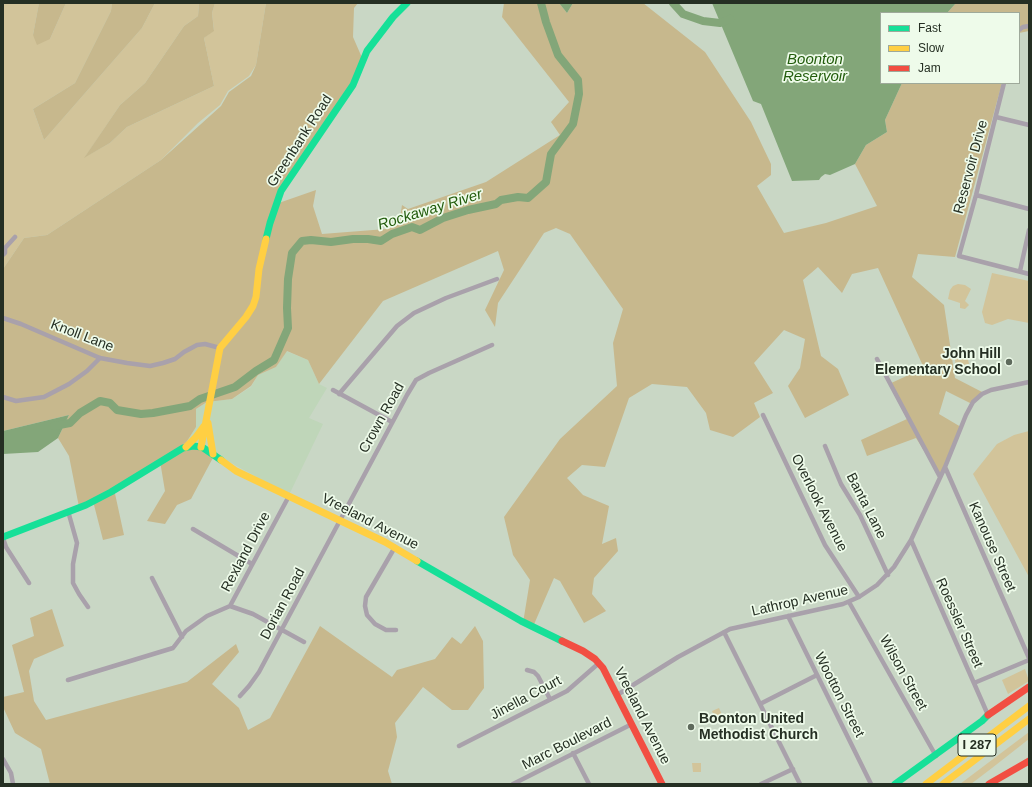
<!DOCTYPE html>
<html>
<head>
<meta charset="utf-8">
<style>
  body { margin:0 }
  #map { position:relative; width:1032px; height:787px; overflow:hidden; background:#c9d7c5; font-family:Arial,sans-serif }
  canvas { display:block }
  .frame { position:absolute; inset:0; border:4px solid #252f23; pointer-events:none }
  .legend { position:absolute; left:880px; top:12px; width:140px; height:72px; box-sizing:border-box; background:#eefbea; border:1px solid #9ea99a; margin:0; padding:5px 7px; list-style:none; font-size:12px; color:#252f23 }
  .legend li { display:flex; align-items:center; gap:8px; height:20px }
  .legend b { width:20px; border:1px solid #9ea99a }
</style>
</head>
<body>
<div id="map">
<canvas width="1032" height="787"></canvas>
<div class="frame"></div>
<ul class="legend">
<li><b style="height:5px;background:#16e098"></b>Fast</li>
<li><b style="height:5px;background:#ffcf43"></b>Slow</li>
<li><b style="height:5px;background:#f24e42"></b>Jam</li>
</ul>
</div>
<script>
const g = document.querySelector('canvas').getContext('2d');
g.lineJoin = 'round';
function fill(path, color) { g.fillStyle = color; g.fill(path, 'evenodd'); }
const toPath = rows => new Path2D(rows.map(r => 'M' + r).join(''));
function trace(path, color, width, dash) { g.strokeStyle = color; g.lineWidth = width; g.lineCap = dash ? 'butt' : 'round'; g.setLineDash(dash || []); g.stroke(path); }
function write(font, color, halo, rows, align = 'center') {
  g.font = font + ' Arial,sans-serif'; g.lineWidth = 3.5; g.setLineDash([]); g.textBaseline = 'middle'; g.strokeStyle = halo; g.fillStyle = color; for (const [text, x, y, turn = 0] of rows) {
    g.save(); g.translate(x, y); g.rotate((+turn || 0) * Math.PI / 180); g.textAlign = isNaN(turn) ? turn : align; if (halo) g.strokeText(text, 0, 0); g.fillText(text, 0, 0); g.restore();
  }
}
const built = toPath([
  [286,351,308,360,319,384,327,388,309,418,323,424,289,495,215,454,184,446,196,427,196,409,207,402,232,399,251,387,258,375,276,367]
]);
const green = toPath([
  [3,3,39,3,33,35,50,39,66,3,112,3,111,11,75,83,33,109,44,140,142,28,155,3,199,3,198,16,184,26,145,83,120,105,85,157,110,143,127,127,214,86,204,38,214,30,212,13,215,3,266,3,256,65,249,76,228,91,220,105,198,123,161,160,47,235,24,238,3,269],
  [992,273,1029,281,1029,323,1008,319,992,325,985,323,982,312],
  [958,284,965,285,971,289,965,301,969,305,965,309,960,308,960,303,948,299,950,290,953,286],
  [966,351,969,364,956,366,954,354],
  [1029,431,1029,577,973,474,997,444,1014,435],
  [1025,669,1029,681,1008,694,1002,680],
  [719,708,723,717,716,720,712,711],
  [1029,732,1029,739,992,768,971,784,960,784],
  [692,763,701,763,701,772,693,772]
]);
const forest = toPath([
  [39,3,66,3,50,39,37,45,33,35],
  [112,3,155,3,142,28,44,140,33,109,75,83,111,11],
  [199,3,215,3,212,13,214,31,204,38,214,86,127,127,110,143,84,158,120,105,145,83,184,26,198,16],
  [266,3,358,3,354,8,353,37,363,60,356,78,273,205,316,190,313,206,322,234,386,229,399,224,402,205,408,209,486,182,560,135,551,122,569,102,502,17,504,3,559,3,567,13,573,3,643,3,705,52,751,122,771,164,771,175,757,186,784,233,826,223,877,206,855,164,866,145,887,132,885,120,902,83,1002,83,955,257,918,254,912,277,944,305,955,378,984,393,972,404,946,391,939,414,961,427,940,476,916,438,867,456,861,440,907,419,889,384,924,368,878,268,852,274,842,293,818,267,803,280,821,356,838,369,849,395,805,418,788,386,800,368,805,339,784,330,754,363,773,393,754,403,760,417,733,437,710,430,706,413,687,387,652,384,629,398,605,467,582,465,567,478,583,495,609,506,602,544,616,538,618,551,594,578,592,594,606,611,584,623,560,581,554,578,532,629,523,623,530,580,513,555,504,517,560,439,617,386,613,343,623,309,570,234,556,228,544,233,498,303,495,327,485,310,504,270,498,251,383,301,319,384,308,360,287,351,276,367,258,375,251,386,232,399,207,402,196,409,196,427,184,446,215,454,191,499,177,505,165,524,147,521,165,491,160,461,114,489,124,535,103,540,93,501,79,507,69,456,58,438,69,415,3,431,3,269,24,238,47,235,161,160,221,106,229,92,251,76,256,65],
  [956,3,1029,3,1029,31,1019,33,1019,13,947,13],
  [52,609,64,646,34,659,29,671,34,701,46,720,187,682,236,644,239,652,212,684,239,708,248,730,270,718,320,626,392,677,397,670,435,659,452,637,461,644,475,626,483,641,484,688,468,710,452,710,423,687,395,723,397,737,388,771,392,784,50,784,41,749,15,733,3,707,3,697,24,692,12,645,34,636,30,618]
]);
const water = toPath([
  [559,3,573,3,567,13],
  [712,3,956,3,947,13,881,13,881,83,902,83,885,120,887,132,866,145,855,164,830,175,825,174,821,177,819,180,792,181,761,104,753,101],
  [69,415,58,438,38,452,3,454,3,431]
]);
const river = toPath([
  [673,3,683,14,703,21,720,23,730,19],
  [54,426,70,423,80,413,100,401,110,403,117,410,141,414,153,413,190,406,200,399,235,387,256,371,274,360,288,328,287,308,288,279,292,253,302,241,311,240,331,242,353,239,368,239,381,241,392,234,412,227,420,230,443,218,468,210,496,204,501,200,518,197,528,198,546,182,551,154,573,124,579,94,578,80,558,55,546,22,541,3]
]);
const street = toPath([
  [1019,30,1023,27,1029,26],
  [1004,83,976,195,959,256,1029,274],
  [996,117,1029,125],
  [976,195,1029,209],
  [3,255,5,253,5,248,15,237],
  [1020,271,1029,230],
  [3,318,21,324,100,358,127,363,150,366,163,363,175,359,184,352,197,345,205,344,220,348],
  [877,359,940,477],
  [333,390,392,422],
  [339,394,397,326,414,313,446,298,497,279],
  [3,397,16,401,44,397,69,384,87,371,100,358],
  [763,415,825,545,859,597],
  [825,446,841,484,860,515,888,575],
  [945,467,1029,658],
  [68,511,77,543,73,564,73,583,79,594,88,607],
  [193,529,252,564],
  [3,538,6,547,29,583],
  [911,540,988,715],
  [395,547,366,597,365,606,367,615,375,624,386,630,396,630],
  [152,578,182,637],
  [849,602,936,756],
  [230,606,253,614,304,642],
  [788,616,871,784],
  [724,632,800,784],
  [527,670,534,672,538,676,550,699],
  [68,680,173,648,186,631,207,616,230,606,289,496],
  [974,683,1029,660],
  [617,695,678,657,730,629,843,604,859,597,877,585,894,567,911,540,945,467,966,415,973,402,982,394,991,390,1029,382],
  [240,696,249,686,259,672,407,395,416,380,429,373,492,345],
  [760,704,817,675],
  [459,746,567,691,599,663],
  [573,753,589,784],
  [3,759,11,773,13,784],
  [513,784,632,724],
  [761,784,793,769]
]);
const fast = toPath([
  [266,239,270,223,281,191,353,85,367,51,393,17,407,3],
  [3,537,86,505,111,492,183,448,193,446,202,447,221,460],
  [417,561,521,621,562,641],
  [895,784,982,721,988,715]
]);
const slow = toPath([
  [208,423,213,454],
  [186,447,196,437,204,426],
  [201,447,220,348,246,317,253,306,256,297,259,269,266,239],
  [221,460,236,471,385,542,417,561],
  [926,784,1029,706],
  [943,784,1029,719]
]);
const jam = toPath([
  [562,641,583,651,595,659,603,668,662,784],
  [988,715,1029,687],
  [989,784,1029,761]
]);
const markers = [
  [1009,362,4,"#5e6a5c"],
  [691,727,4,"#5e6a5c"]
];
const shields = [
  [977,745,38]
];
const shieldNames = [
  ["I 287",977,745]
];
const streetNames = [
  ["Greenbank Road",300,141,-57],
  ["Reservoir Drive",971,167,-75],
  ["Knoll Lane",82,336,21],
  ["Crown Road",382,418,-61],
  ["Overlook Avenue",819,503,63],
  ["Banta Lane",866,506,63],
  ["Vreeland Avenue",370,522,27],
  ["Kanouse Street",992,547,66],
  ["Rexland Drive",246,552,-62],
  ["Lathrop Avenue",800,601,-13],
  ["Dorian Road",283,604,-62],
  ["Roessler Street",959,623,66],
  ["Wilson Street",903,673,61],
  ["Wootton Street",839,695,63],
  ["Jinella Court",526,698,-28],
  ["Vreeland Avenue",642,716,63],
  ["Marc Boulevard",567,744,-27]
];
const poiNames = [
  ["John Hill",1001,354],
  ["Elementary School",1001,370],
  ["Boonton United",699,719,"left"],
  ["Methodist Church",699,735,"left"]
];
const waterNames = [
  ["Boonton",815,60],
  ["Reservoir",815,77],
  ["Rockaway River",430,210,-17]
];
fill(built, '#bfd6b9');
fill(green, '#d2c49a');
fill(forest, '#c7b88d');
fill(water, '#83a679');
trace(river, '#83a679', 8);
trace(street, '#a9a1ab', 4.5);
trace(fast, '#16e098', 7);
trace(slow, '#ffcf43', 7);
trace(jam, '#f24e42', 7);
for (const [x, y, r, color] of markers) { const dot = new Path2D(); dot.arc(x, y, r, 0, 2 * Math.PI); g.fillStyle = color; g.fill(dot); trace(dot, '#eefbea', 1.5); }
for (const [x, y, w] of shields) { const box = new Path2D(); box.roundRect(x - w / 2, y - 11, w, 22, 3); g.fillStyle = '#eefbea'; g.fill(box); trace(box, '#252f23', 1); }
write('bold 13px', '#252f23', null, shieldNames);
write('14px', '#252f23', '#eefbea', streetNames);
write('bold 14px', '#252f23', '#eefbea', poiNames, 'right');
write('italic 15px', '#225c0c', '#eefbea', waterNames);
</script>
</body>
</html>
